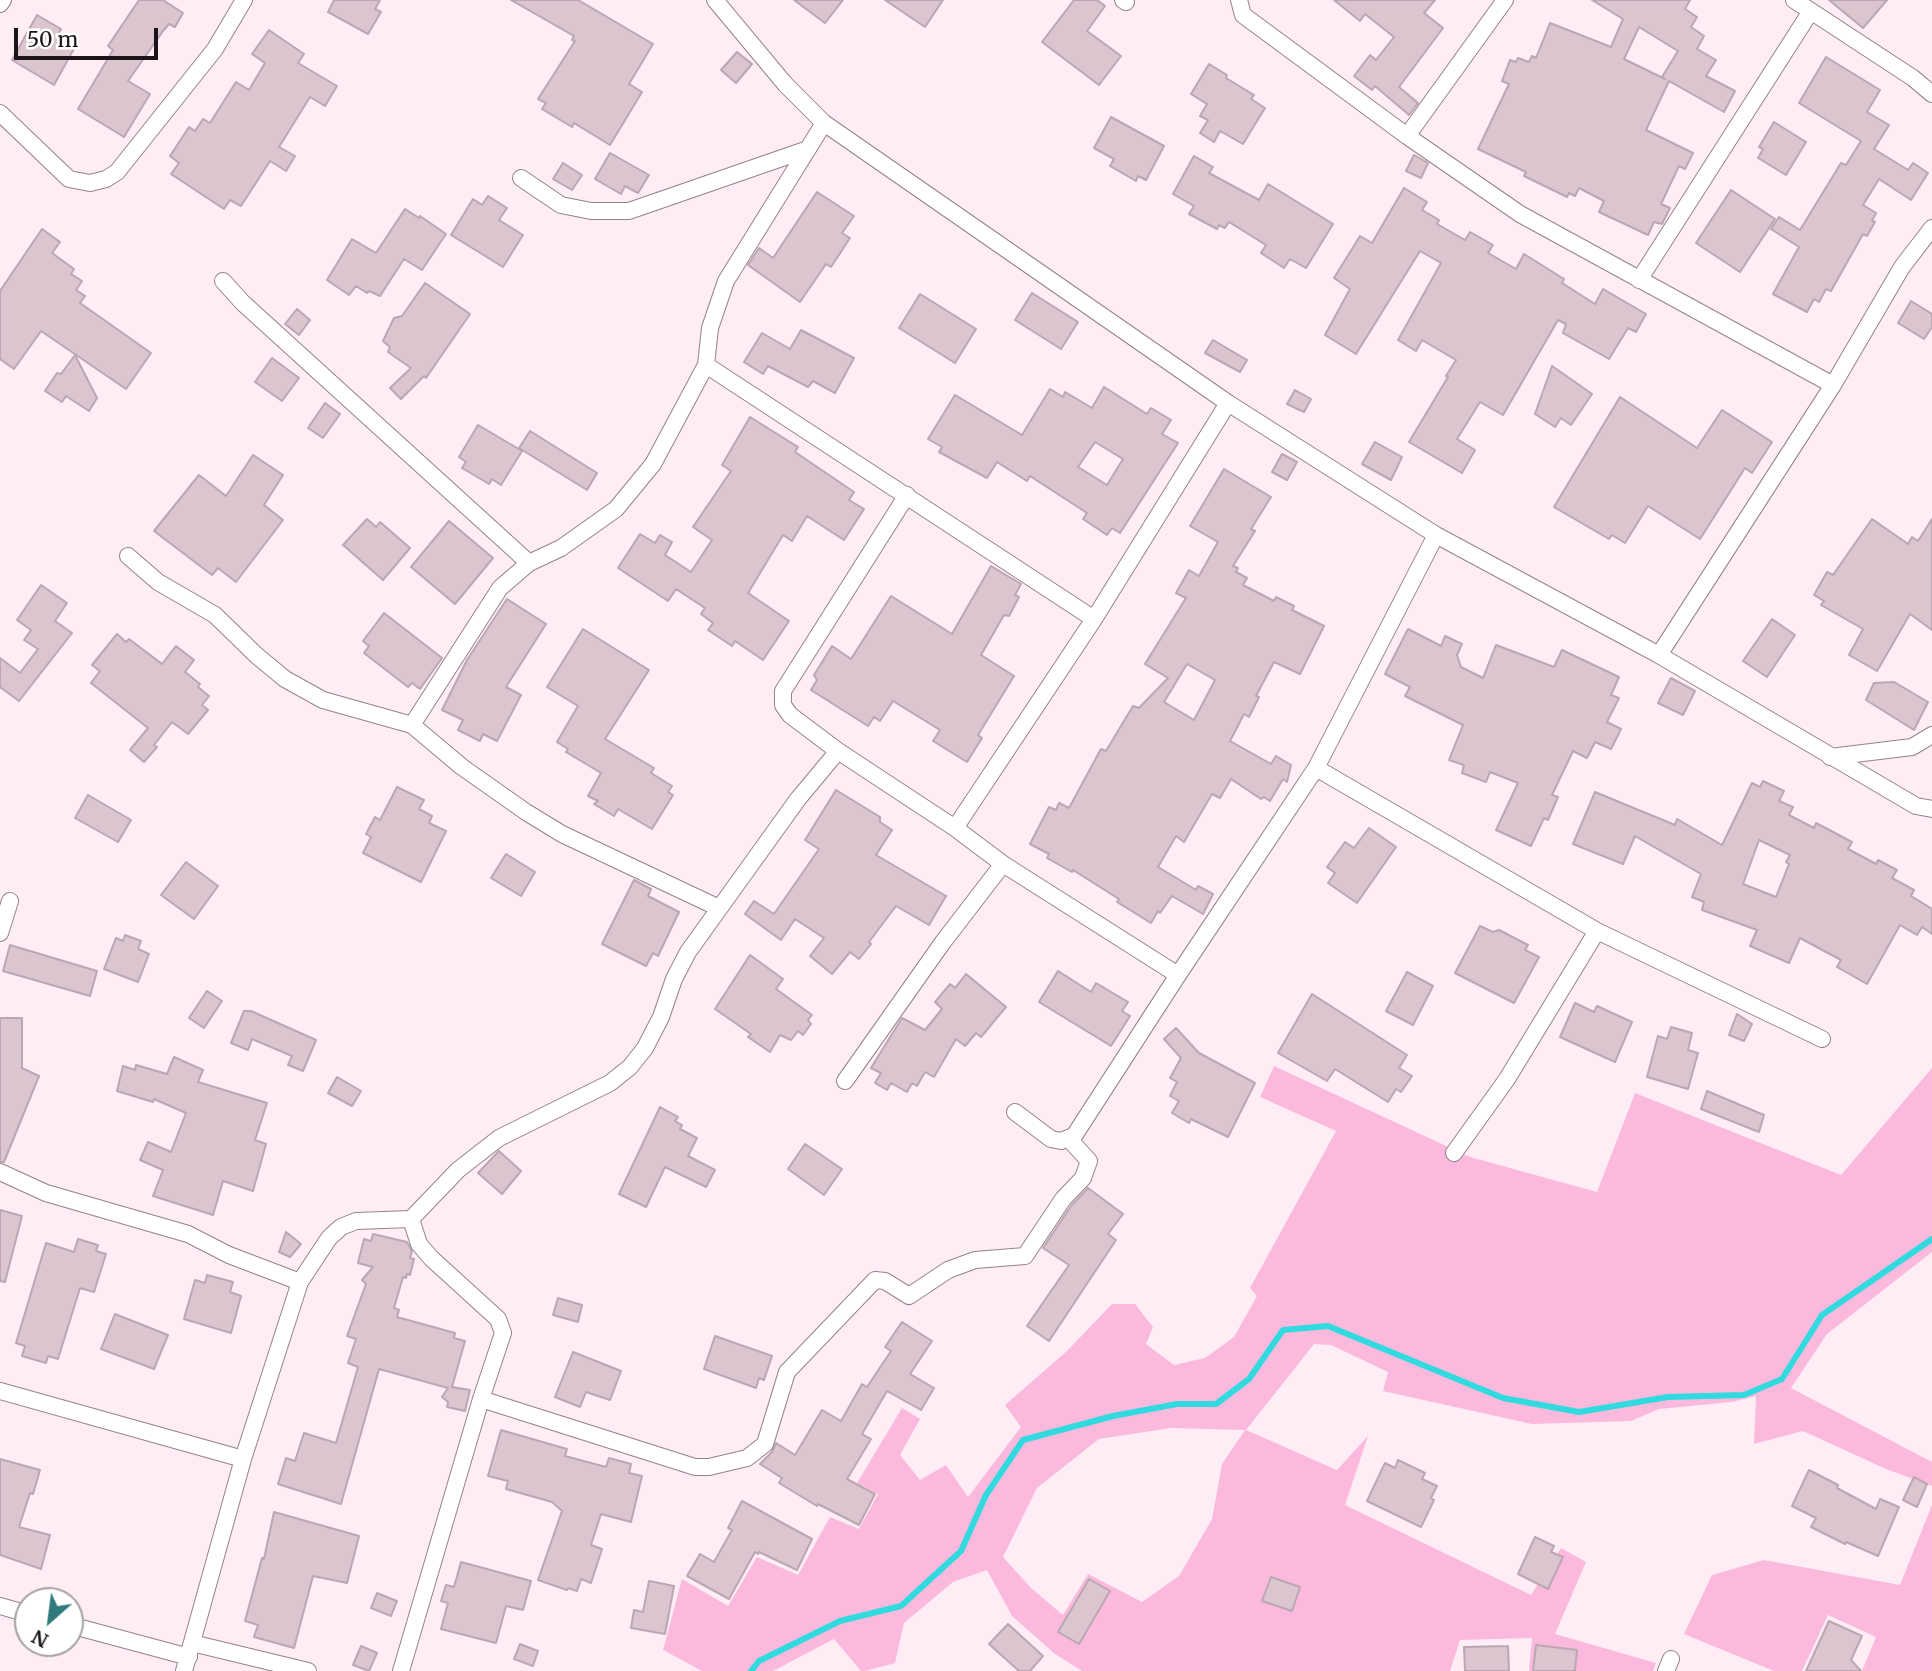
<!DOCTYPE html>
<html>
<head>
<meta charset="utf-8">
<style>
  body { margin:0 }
  #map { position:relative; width:1932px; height:1671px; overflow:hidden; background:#feedf5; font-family:Merriweather,serif }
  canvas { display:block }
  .north { position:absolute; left:14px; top:1587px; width:70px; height:70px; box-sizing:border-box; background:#fff; border:2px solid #a4a1a3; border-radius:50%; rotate:208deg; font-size:19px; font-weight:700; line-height:28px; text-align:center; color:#1b1418 }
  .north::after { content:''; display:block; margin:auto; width:24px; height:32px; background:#307a7c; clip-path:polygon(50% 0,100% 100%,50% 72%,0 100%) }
  .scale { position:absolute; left:14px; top:28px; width:144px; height:32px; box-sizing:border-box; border:4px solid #1b1418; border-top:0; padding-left:9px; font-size:21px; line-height:24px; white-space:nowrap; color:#1b1418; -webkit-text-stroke:5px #fff; paint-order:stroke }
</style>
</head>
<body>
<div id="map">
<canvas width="1932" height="1671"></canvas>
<div class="north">N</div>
<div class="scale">50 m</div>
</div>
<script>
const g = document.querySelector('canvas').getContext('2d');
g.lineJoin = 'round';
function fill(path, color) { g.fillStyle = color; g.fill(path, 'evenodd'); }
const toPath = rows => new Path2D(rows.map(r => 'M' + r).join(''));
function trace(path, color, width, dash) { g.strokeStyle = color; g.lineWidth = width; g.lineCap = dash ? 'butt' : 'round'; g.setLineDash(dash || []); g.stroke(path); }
const green = toPath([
  [1274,1066,1470,1157,1597,1192,1635,1093,1841,1175,1932,1068,1932,1252,1827,1334,1791,1388,1932,1462,1932,1486,1886,1469,1803,1431,1754,1444,1756,1396,1732,1402,1659,1409,1631,1421,1532,1424,1383,1391,1388,1372,1331,1345,1314,1344,1246,1430,1337,1470,1368,1436,1345,1505,1531,1595,1561,1548,1586,1562,1555,1634,1656,1663,1653,1671,1529,1671,1532,1638,1460,1640,1450,1671,1082,1671,1055,1654,1012,1616,987,1570,953,1582,904,1623,895,1663,865,1671,861,1671,834,1639,773,1671,702,1671,663,1650,682,1579,728,1606,757,1557,798,1575,830,1517,859,1529,878,1494,857,1483,902,1408,920,1419,900,1455,920,1480,946,1465,968,1497,1021,1427,1005,1405,1067,1351,1112,1304,1135,1304,1153,1327,1146,1344,1174,1365,1205,1358,1234,1337,1257,1296,1250,1288,1336,1131,1260,1097],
  [1171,1428,1245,1430,1222,1464,1212,1519,1179,1576,1142,1602,1088,1574,1063,1615,1031,1588,1003,1557,1037,1488,1099,1439],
  [1932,1505,1932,1671,1862,1671,1876,1637,1828,1615,1802,1671,1774,1671,1684,1634,1712,1575,1764,1560,1900,1585]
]);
const stream = toPath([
  [751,1671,759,1661,840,1621,901,1606,961,1551,986,1495,1023,1440,1113,1416,1177,1404,1216,1404,1249,1379,1283,1330,1328,1326,1503,1398,1579,1412,1668,1397,1744,1395,1782,1379,1822,1315,1932,1239]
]);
const building = toPath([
  [139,0,163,0,183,13,175,27,169,24,163,31,128,81,150,94,124,137,78,109,113,50,108,46,139,0],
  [334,0,380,0,375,9,381,12,368,34,328,12,334,0],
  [511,0,578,0,653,44,629,84,642,92,610,145,574,123,572,127,542,109,546,103,538,99,575,41,572,40,574,36,511,0],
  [794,0,843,0,825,23,794,0],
  [885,0,943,0,925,27,885,0],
  [1074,0,1097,0,1105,6,1087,31,1121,56,1099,85,1042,42,1074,0],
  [1334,0,1435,0,1424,13,1443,28,1399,87,1418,103,1409,115,1375,86,1372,90,1354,76,1370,55,1376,60,1394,37,1365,14,1360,21,1334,0],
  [1592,0,1690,0,1685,9,1697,17,1691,27,1704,36,1697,49,1716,60,1706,76,1735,91,1724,112,1669,81,1646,130,1693,153,1685,169,1679,166,1661,204,1670,208,1662,224,1654,222,1648,235,1599,212,1604,201,1579,188,1575,196,1569,193,1567,197,1524,176,1526,172,1478,149,1509,84,1502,81,1510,60,1516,62,1518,58,1529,62,1532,56,1536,58,1550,23,1611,47,1623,19,1592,0],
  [1639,27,1678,51,1662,77,1665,79,1624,59,1639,27],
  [1829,0,1887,0,1863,28,1829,0],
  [37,15,61,29,58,35,76,45,54,85,12,60,37,15],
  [269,30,304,54,298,63,337,86,325,106,310,97,279,147,295,156,286,171,270,161,241,206,230,200,224,209,171,174,179,163,170,156,189,127,195,131,203,119,210,123,236,82,249,90,265,63,252,54,269,30],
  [737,52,752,64,736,83,721,70,737,52],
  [1826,57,1880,90,1867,112,1889,125,1874,149,1908,170,1913,163,1928,173,1911,200,1879,179,1863,205,1876,213,1872,221,1875,222,1867,236,1863,234,1831,291,1826,289,1819,302,1814,299,1807,312,1773,294,1799,247,1771,229,1779,217,1800,230,1841,163,1846,165,1861,141,1799,103,1826,57],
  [1209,64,1227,75,1226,78,1254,95,1251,99,1265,108,1243,144,1220,131,1214,142,1200,133,1208,120,1200,116,1207,104,1191,94,1209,64],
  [1111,117,1164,146,1146,180,1138,176,1136,181,1110,166,1114,159,1094,148,1111,117],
  [1774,122,1806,142,1786,175,1758,158,1763,149,1759,147,1774,122],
  [610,153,649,175,638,193,625,186,621,194,595,179,610,153],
  [1414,155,1428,163,1421,178,1406,171,1414,155],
  [1194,156,1213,167,1209,173,1259,200,1268,184,1333,224,1306,268,1290,259,1284,268,1261,253,1266,245,1229,222,1225,228,1219,225,1217,229,1189,214,1194,206,1173,194,1194,156],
  [563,163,582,175,572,190,553,179,563,163],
  [1404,188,1427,202,1422,210,1439,220,1437,224,1465,240,1470,232,1493,245,1488,253,1516,269,1524,254,1564,279,1562,283,1595,304,1603,289,1646,314,1636,332,1628,328,1609,359,1563,333,1566,324,1558,320,1503,415,1480,402,1457,439,1475,450,1462,473,1409,442,1448,377,1446,376,1456,360,1422,340,1416,351,1398,340,1441,263,1420,251,1356,354,1325,335,1350,289,1334,278,1360,236,1372,243,1404,188],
  [1731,190,1775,219,1740,272,1696,243,1731,190],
  [817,192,854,216,842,233,850,238,831,267,826,264,800,302,748,265,759,248,773,258,817,192],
  [488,196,507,208,499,220,523,235,503,267,451,235,473,199,482,205,488,196],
  [405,209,419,218,420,216,446,234,422,270,404,259,380,296,369,291,367,293,356,286,349,295,327,280,352,239,376,253,405,209],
  [42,229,60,242,52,253,74,269,71,274,82,281,76,290,85,296,80,303,151,353,126,389,41,331,14,369,0,359,0,291,42,229],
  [425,283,470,314,426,378,424,376,401,399,390,388,411,368,388,352,390,347,383,341,394,318,402,316,425,283],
  [1032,293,1078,322,1061,349,1015,320,1032,293],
  [920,294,976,329,955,363,899,328,920,294],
  [1911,301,1932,314,1932,327,1924,339,1898,323,1911,301],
  [297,309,310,320,299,335,285,324,297,309],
  [801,330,854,358,835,393,813,381,808,387,768,366,763,374,744,362,762,333,790,349,801,330],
  [1213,340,1247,360,1240,372,1205,353,1213,340],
  [75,355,97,398,89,411,66,396,62,402,45,391,57,373,61,374,75,355],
  [272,358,299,378,282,401,255,382,272,358],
  [1552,366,1592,394,1571,425,1561,418,1555,427,1535,414,1552,366],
  [1104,387,1147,414,1151,408,1171,420,1162,434,1178,443,1120,533,1112,528,1107,535,1083,519,1087,513,1030,476,1027,481,997,462,987,478,939,452,942,447,928,439,955,395,1022,435,1050,389,1063,397,1065,392,1092,408,1104,387],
  [1095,442,1123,459,1107,485,1078,467,1095,442],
  [1295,390,1311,399,1304,412,1287,404,1295,390],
  [1620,397,1697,448,1722,410,1772,442,1752,473,1745,468,1700,539,1648,506,1625,543,1612,535,1609,539,1554,507,1620,397],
  [325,403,340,414,323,438,308,428,325,403],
  [750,417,798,447,795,452,854,492,849,500,864,509,844,540,807,516,792,541,783,535,748,593,789,621,763,660,735,641,732,646,708,630,713,623,701,614,705,608,676,589,668,601,618,568,640,534,655,543,660,535,672,542,665,555,691,572,712,540,693,527,731,471,722,465,750,417],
  [478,425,522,451,501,485,492,479,489,484,462,468,466,462,459,457,478,425],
  [530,431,597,473,587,490,519,448,530,431],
  [1375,442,1402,457,1391,480,1362,464,1375,442],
  [1282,454,1297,462,1287,480,1272,472,1282,454],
  [253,455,283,475,264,505,283,520,236,582,218,568,212,575,154,531,199,475,226,496,253,455],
  [1224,469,1271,497,1251,529,1255,531,1233,566,1238,568,1236,572,1247,578,1243,585,1274,601,1276,597,1294,606,1292,610,1324,626,1300,674,1274,662,1256,696,1259,697,1249,717,1244,714,1230,741,1271,764,1276,756,1291,765,1287,782,1283,779,1270,801,1264,797,1261,799,1231,779,1220,798,1212,794,1184,842,1176,836,1158,867,1196,890,1198,886,1213,894,1203,914,1172,896,1160,913,1158,911,1151,923,1117,902,1119,899,1073,870,1072,872,1047,858,1049,854,1030,844,1049,807,1056,810,1059,803,1069,808,1101,749,1106,751,1133,706,1139,708,1168,678,1145,664,1186,598,1176,593,1189,570,1199,576,1218,542,1190,526,1224,469],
  [1187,664,1215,680,1194,720,1164,702,1187,664],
  [367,519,376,527,380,522,410,548,383,580,343,545,367,519],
  [1872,519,1908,544,1912,537,1918,541,1932,519,1932,630,1910,614,1877,671,1849,655,1863,629,1821,605,1824,601,1814,595,1827,572,1833,575,1872,519],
  [449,521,493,558,455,604,411,567,449,521],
  [991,566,1021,584,1015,595,1019,597,1009,616,1004,615,981,655,1014,676,978,735,982,738,967,762,933,741,940,730,893,701,880,721,874,717,868,726,811,690,817,680,814,675,832,646,851,659,891,596,952,634,991,566],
  [41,585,67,603,55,621,72,633,19,701,0,687,0,658,20,673,38,649,24,640,31,630,17,620,41,585],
  [507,599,546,624,506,687,521,695,497,741,483,734,480,741,458,730,463,720,442,710,467,660,507,599],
  [384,613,442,658,420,689,412,683,408,687,364,653,369,646,363,641,384,613],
  [1772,619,1795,635,1767,677,1743,661,1772,619],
  [583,629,649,670,605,739,654,768,651,773,672,786,668,792,673,795,652,829,618,809,614,816,594,804,598,801,588,796,601,773,566,752,568,749,557,742,578,706,547,687,583,629],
  [1408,629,1441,646,1445,636,1462,644,1457,655,1461,667,1483,678,1496,645,1554,667,1562,650,1619,677,1611,695,1619,698,1607,722,1621,729,1611,749,1595,742,1587,758,1573,751,1552,795,1558,797,1548,820,1544,818,1531,846,1496,830,1518,783,1490,772,1486,782,1462,773,1464,765,1449,760,1463,725,1405,696,1410,687,1385,674,1408,629],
  [117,634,126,642,129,639,162,664,176,646,194,660,185,672,200,684,198,687,209,696,202,705,208,710,188,734,172,722,154,745,157,747,144,762,130,750,148,728,91,683,100,671,92,665,117,634],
  [1671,678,1695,691,1683,715,1658,703,1671,678],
  [1894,682,1928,702,1914,730,1866,700,1874,683,1894,682],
  [1763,781,1784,791,1779,801,1793,807,1789,815,1814,828,1816,823,1852,842,1848,849,1876,864,1878,860,1897,870,1892,878,1914,890,1911,896,1932,909,1932,934,1922,927,1917,935,1900,925,1867,984,1837,967,1841,960,1800,938,1789,963,1750,946,1757,930,1702,910,1704,902,1692,897,1701,874,1635,836,1623,864,1573,844,1595,792,1675,825,1677,819,1722,845,1752,783,1760,787,1763,781],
  [1759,840,1790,855,1786,862,1789,864,1776,897,1743,884,1759,840],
  [397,787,424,800,419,809,432,816,429,823,446,831,421,882,363,853,371,837,366,834,375,817,380,820,397,787],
  [836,790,880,817,880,822,892,830,876,855,946,896,929,925,896,906,869,942,871,944,859,959,850,952,832,974,810,956,824,938,795,919,781,940,745,914,754,901,774,914,819,849,805,840,836,790],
  [88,795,131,820,118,842,75,818,88,795],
  [1369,828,1396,847,1357,903,1328,883,1335,873,1327,867,1345,842,1354,848,1369,828],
  [506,854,535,872,521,896,491,878,506,854],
  [186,862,218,886,194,919,161,895,186,862],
  [634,880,651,889,648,896,679,912,658,956,653,953,646,966,602,944,634,880],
  [1480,926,1493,932,1499,930,1528,945,1525,950,1539,957,1514,1003,1455,973,1480,926],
  [125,935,141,941,138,949,149,954,138,982,104,969,116,938,123,941,125,935],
  [10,945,97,971,90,996,3,971,10,945],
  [750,955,783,979,776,989,812,1015,808,1020,811,1024,803,1035,798,1031,791,1040,780,1035,770,1052,748,1037,751,1034,715,1009,750,955],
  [1058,971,1091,992,1096,983,1128,1002,1122,1011,1130,1016,1111,1046,1039,1002,1058,971],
  [1407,972,1433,986,1413,1025,1386,1011,1407,972],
  [966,974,1006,1007,981,1037,976,1033,965,1046,956,1039,934,1077,925,1072,917,1086,912,1083,907,1092,891,1083,887,1090,875,1083,881,1073,871,1068,902,1018,925,1030,942,1009,935,1002,950,984,955,988,966,974],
  [207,991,222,1001,204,1028,189,1018,207,991],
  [1312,994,1407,1055,1399,1068,1412,1076,1401,1092,1396,1089,1388,1102,1335,1069,1327,1081,1278,1053,1312,994],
  [1575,1003,1594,1012,1597,1006,1632,1022,1615,1062,1560,1037,1575,1003],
  [244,1011,251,1011,316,1040,303,1071,288,1065,292,1056,252,1039,248,1050,231,1043,244,1011],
  [1737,1014,1752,1024,1744,1041,1729,1035,1737,1014],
  [0,1018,22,1018,22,1068,39,1076,4,1162,0,1162,0,1018],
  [1671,1027,1692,1033,1688,1050,1698,1053,1688,1089,1647,1077,1658,1036,1667,1039,1671,1027],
  [1176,1028,1199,1053,1255,1083,1228,1137,1191,1119,1189,1123,1172,1113,1179,1101,1170,1096,1177,1082,1170,1078,1181,1058,1164,1039,1176,1028],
  [174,1057,203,1070,198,1082,267,1103,255,1140,266,1144,253,1191,223,1181,213,1215,153,1196,163,1170,140,1160,148,1142,171,1152,186,1113,154,1099,153,1102,117,1091,123,1066,135,1070,136,1065,167,1074,174,1057],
  [337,1077,361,1091,352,1106,328,1093,337,1077],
  [1707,1091,1764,1115,1759,1132,1701,1109,1707,1091],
  [660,1107,678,1117,675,1121,682,1125,680,1129,697,1138,688,1156,715,1170,706,1187,665,1167,646,1207,619,1194,660,1107],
  [805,1144,842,1169,824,1195,788,1169,805,1144],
  [499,1151,521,1171,502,1194,478,1173,499,1151],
  [1088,1188,1123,1214,1108,1234,1116,1240,1049,1341,1027,1326,1069,1265,1043,1248,1071,1206,1088,1188],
  [0,1210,22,1216,5,1282,0,1281,0,1210],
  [286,1232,301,1244,290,1257,279,1252,286,1232],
  [373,1234,407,1242,412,1251,410,1258,414,1259,410,1275,407,1274,406,1278,403,1277,394,1308,399,1310,397,1317,455,1333,454,1338,465,1341,452,1387,470,1390,465,1411,447,1407,448,1402,442,1397,448,1388,379,1369,341,1504,278,1484,286,1458,295,1461,304,1433,336,1443,358,1367,348,1363,356,1339,347,1336,366,1284,362,1280,373,1267,358,1263,364,1239,371,1241,373,1234],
  [78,1239,98,1245,96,1251,106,1254,94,1292,80,1288,58,1359,48,1356,46,1363,22,1356,25,1346,16,1343,46,1243,74,1252,78,1239],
  [207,1275,233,1282,230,1292,241,1296,231,1333,184,1319,195,1280,205,1283,207,1275],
  [558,1298,582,1305,578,1322,553,1315,558,1298],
  [115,1314,168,1335,154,1369,101,1349,115,1314],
  [902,1322,932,1341,910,1374,934,1388,921,1410,887,1391,862,1434,871,1439,847,1479,875,1494,859,1525,818,1504,817,1506,779,1483,782,1478,760,1464,772,1452,776,1443,795,1455,822,1410,841,1421,862,1384,867,1387,891,1351,885,1347,902,1322],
  [715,1336,772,1356,764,1380,759,1378,756,1388,704,1369,715,1336],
  [573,1352,621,1371,610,1400,586,1392,580,1407,555,1397,573,1352],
  [501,1430,567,1449,565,1456,606,1467,609,1458,631,1464,629,1473,642,1476,631,1522,601,1514,591,1545,602,1549,591,1583,581,1579,577,1591,568,1588,567,1590,538,1580,562,1511,552,1502,506,1489,508,1481,488,1476,501,1430],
  [0,1459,40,1470,33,1494,30,1493,19,1527,50,1535,41,1569,0,1555,0,1459],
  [1398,1460,1425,1473,1422,1479,1437,1486,1431,1498,1434,1500,1421,1527,1367,1501,1385,1463,1395,1468,1398,1460],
  [1809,1470,1838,1485,1837,1488,1876,1509,1880,1499,1899,1507,1878,1556,1846,1542,1845,1544,1811,1527,1816,1518,1792,1506,1809,1470],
  [1914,1477,1927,1484,1917,1507,1903,1500,1914,1477],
  [742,1501,812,1539,797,1570,759,1552,758,1554,755,1552,729,1599,687,1576,700,1554,714,1562,732,1530,728,1528,742,1501],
  [274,1512,359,1536,347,1583,313,1576,294,1648,254,1637,258,1625,245,1621,262,1558,264,1559,274,1512],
  [1535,1537,1554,1546,1551,1552,1563,1557,1548,1589,1518,1574,1535,1537],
  [461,1562,531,1581,523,1610,506,1606,496,1643,441,1629,448,1603,441,1601,446,1585,454,1587,461,1562],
  [1271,1577,1300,1587,1292,1611,1262,1601,1271,1577],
  [1089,1579,1110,1591,1079,1644,1058,1632,1089,1579],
  [649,1581,674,1586,665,1634,631,1628,634,1610,643,1612,649,1581],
  [377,1593,397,1601,391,1616,371,1608,377,1593],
  [1829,1621,1862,1636,1851,1660,1861,1671,1806,1671,1829,1621],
  [1008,1624,1043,1656,1030,1671,1019,1671,989,1644,1008,1624],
  [520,1644,538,1651,533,1666,514,1659,520,1644],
  [1536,1645,1577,1650,1575,1671,1533,1671,1536,1645],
  [361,1646,377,1653,369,1671,353,1665,361,1646],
  [1508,1646,1509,1671,1465,1671,1464,1647,1508,1646]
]);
const street = toPath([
  [715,0,785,84,824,123,1228,403,1436,535,1659,655,1916,806,1932,809],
  [1123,0,1126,2],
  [1239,0,1243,15,1407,136,1520,214,1833,385],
  [1794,0,1913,78,1932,94],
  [0,4,3,0],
  [0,113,69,179,90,183,106,179,117,172,215,49,244,0],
  [1407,136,1505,0],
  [521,178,561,205,591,211,629,211,808,149],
  [1639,280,1811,11],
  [223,281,243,303,529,563],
  [706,365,1094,619],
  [128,556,158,582,215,615,256,655,285,679,323,700,412,725,462,767,526,812,562,834,719,908],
  [1659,655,1833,385,1902,267,1932,228],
  [412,725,500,588,529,563,561,548,616,509,653,464,706,365,710,328,726,281,824,123],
  [838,751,790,715,783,705,783,691,907,495],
  [1830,757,1912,747,1932,735],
  [1316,768,1597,931,1822,1039],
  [955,828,1003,864,1178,975],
  [0,933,10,901],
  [845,1081,943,942,1003,864],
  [1015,1112,1051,1139,1061,1141,1074,1136,1178,975,1316,768,1436,535],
  [1454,1153,1507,1079,1597,931],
  [0,1172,46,1193,188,1234,229,1255,300,1282],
  [0,1391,243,1459],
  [481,1399,695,1467,709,1467,747,1458,765,1444,787,1372,875,1280,885,1281,909,1296,948,1270,975,1260,1025,1256,1063,1199,1083,1178,1089,1161,1069,1139],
  [0,1606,28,1614],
  [70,1625,189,1657],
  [192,1643,308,1671],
  [184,1671,243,1459,300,1282,329,1238,341,1227,356,1221,411,1219,458,1170,499,1138,610,1083,630,1067,645,1048,661,1017,674,979,688,952,798,799,838,751,955,828,1094,619,1228,403],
  [401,1671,481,1399,503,1333,498,1319,431,1258,419,1244,411,1219],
  [1666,1671,1671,1659]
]);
fill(green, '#fbbadd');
trace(stream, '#30dadf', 6);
fill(building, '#dbc6d0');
trace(building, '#bba7b1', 2);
trace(street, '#95828c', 18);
trace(street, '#fff', 16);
</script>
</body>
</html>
